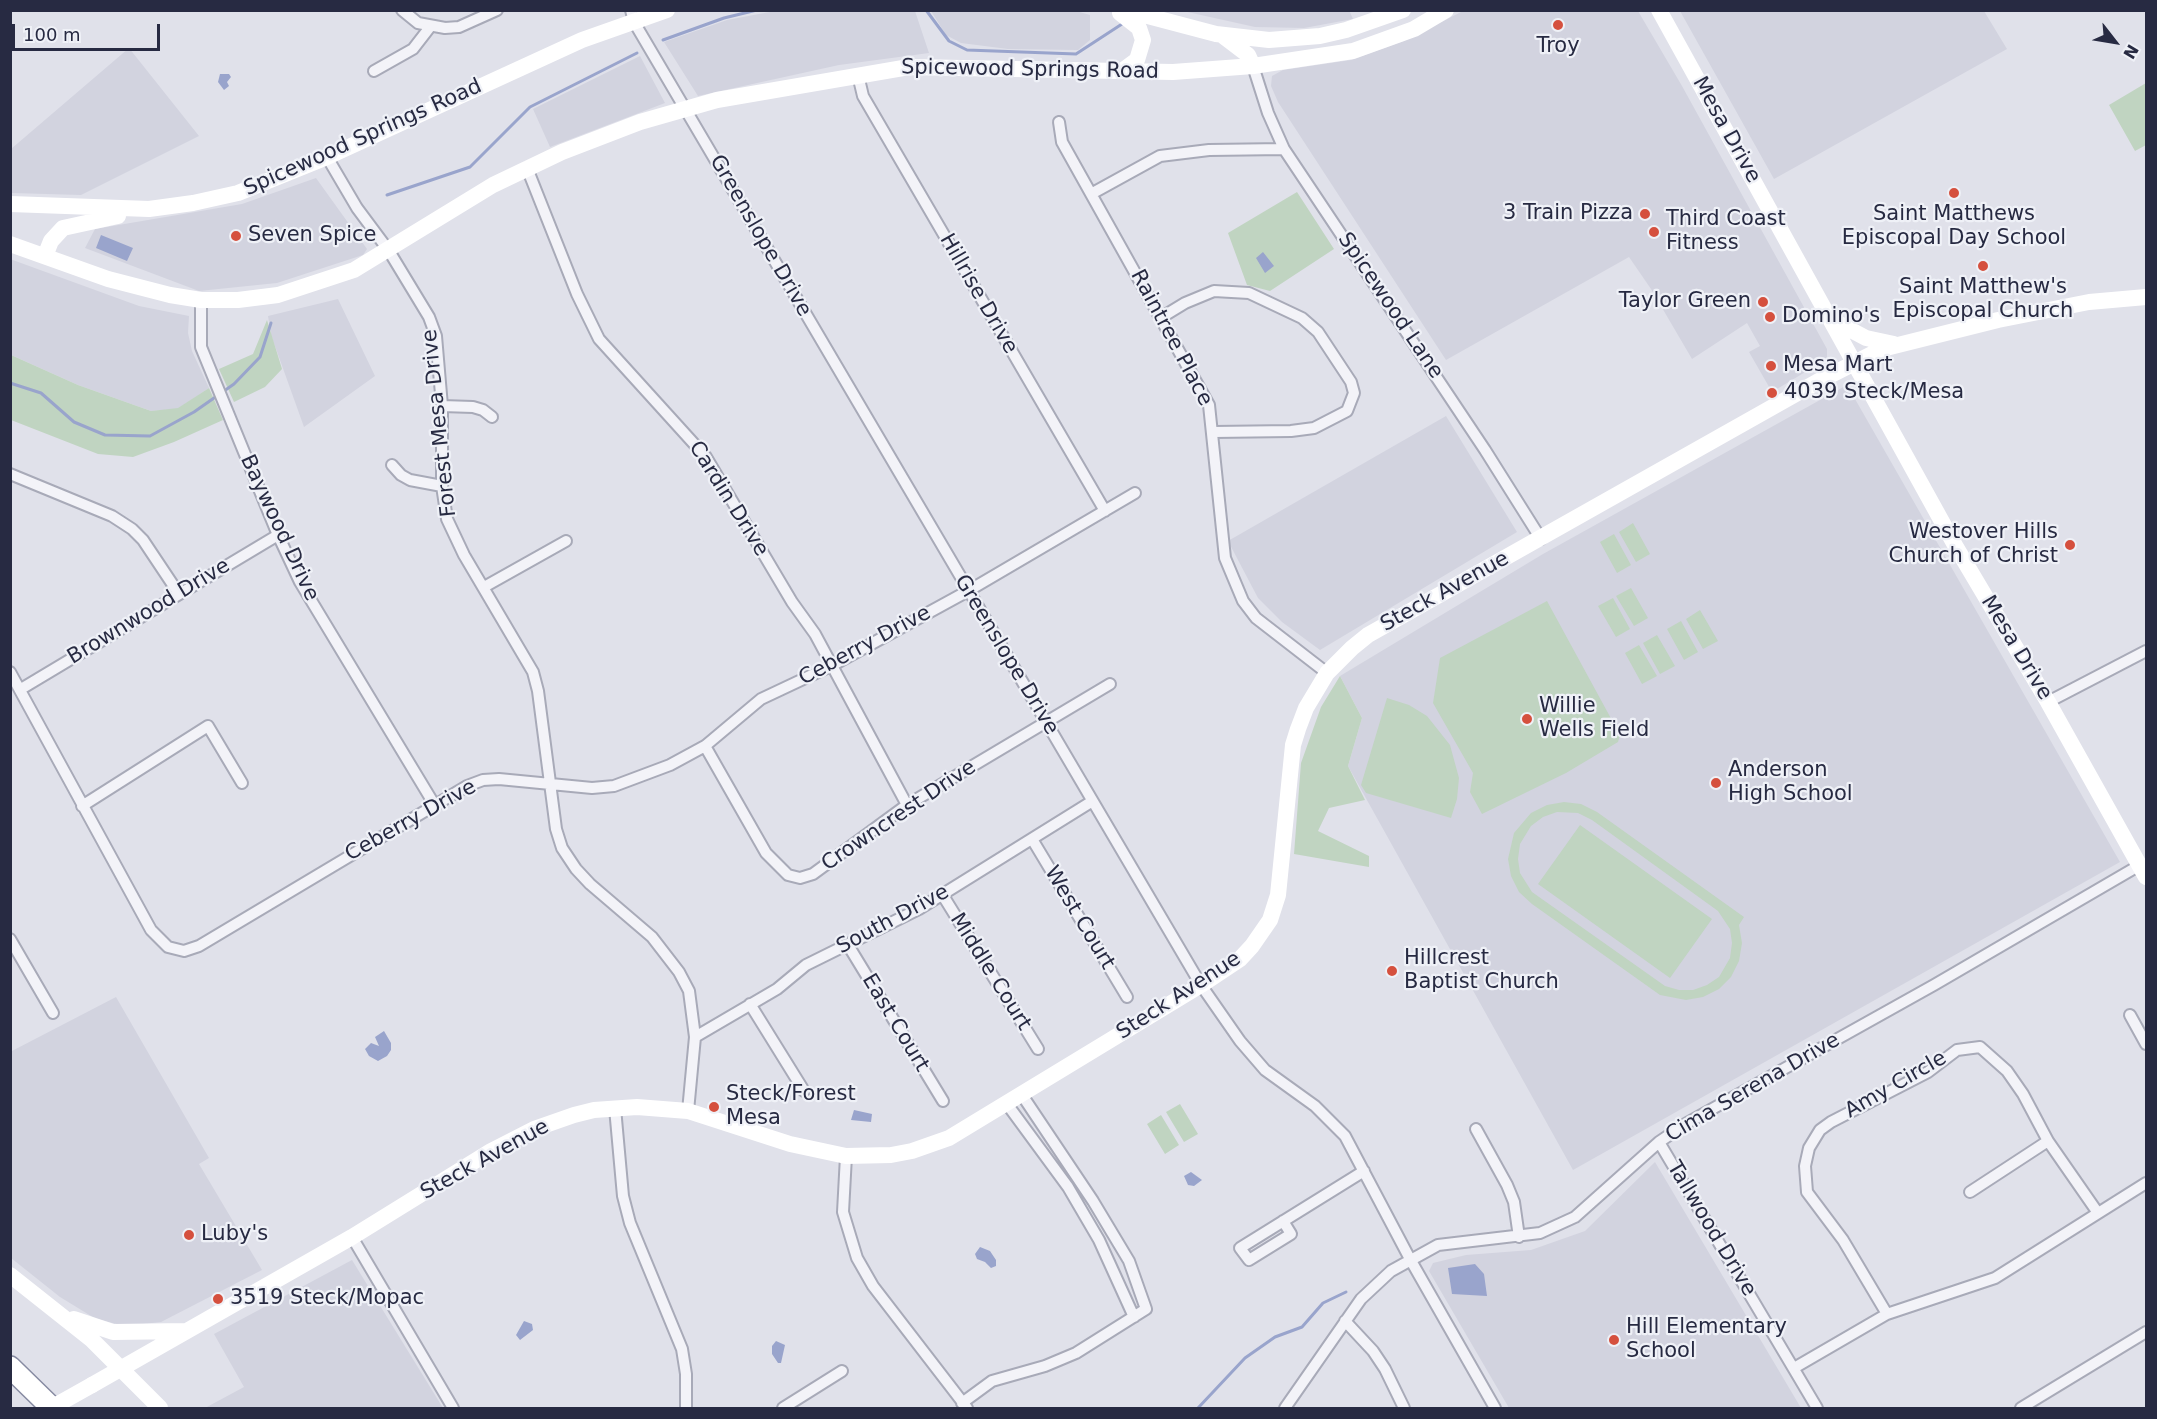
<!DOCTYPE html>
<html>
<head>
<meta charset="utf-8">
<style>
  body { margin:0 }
  #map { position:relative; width:2157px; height:1419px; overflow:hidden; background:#e0e1ea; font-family:"DejaVu Sans",sans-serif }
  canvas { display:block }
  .frame { position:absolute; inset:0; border:12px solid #272a42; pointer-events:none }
  .north { position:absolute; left:2085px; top:12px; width:60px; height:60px; -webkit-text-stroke:4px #eff1f7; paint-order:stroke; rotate:121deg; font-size:16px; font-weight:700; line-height:24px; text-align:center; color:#272a42 }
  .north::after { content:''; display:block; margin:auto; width:21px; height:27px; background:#272a42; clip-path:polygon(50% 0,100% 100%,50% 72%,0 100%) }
  .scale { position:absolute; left:12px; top:24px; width:148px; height:27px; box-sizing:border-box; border:3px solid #272a42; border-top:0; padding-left:8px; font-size:18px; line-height:21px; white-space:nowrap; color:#272a42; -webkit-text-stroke:4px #eff1f7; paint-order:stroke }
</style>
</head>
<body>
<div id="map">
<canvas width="2157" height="1419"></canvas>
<div class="frame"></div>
<div class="north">N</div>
<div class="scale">100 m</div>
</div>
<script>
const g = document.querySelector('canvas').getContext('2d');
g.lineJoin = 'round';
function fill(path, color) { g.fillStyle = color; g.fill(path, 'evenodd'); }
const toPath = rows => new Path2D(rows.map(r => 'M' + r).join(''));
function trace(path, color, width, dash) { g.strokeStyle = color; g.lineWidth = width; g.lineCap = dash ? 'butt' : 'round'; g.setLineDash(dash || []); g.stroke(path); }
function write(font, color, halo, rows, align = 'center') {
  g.font = font + ' "DejaVu Sans",sans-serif'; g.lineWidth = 4.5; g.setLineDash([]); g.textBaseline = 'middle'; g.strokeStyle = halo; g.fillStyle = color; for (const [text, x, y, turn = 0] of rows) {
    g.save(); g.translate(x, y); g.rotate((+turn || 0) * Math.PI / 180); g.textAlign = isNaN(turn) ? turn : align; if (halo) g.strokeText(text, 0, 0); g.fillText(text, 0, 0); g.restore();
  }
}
const built = toPath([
  [1349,10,1353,19,1304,28,1255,27,1183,11],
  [915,11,929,53,839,65,698,96,664,42,727,20,775,11],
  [931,11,1076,11,1090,15,1090,40,1078,50,1008,49,961,43,946,35],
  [1463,11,1638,11,1682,86,1827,349,1827,359,1772,392,1749,352,1760,346,1747,323,1692,359,1651,289,1629,257,1446,360,1278,102,1271,86,1272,76,1283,70,1351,60,1404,41],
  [1680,11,1984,11,2007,49,1774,179],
  [129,48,199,136,81,195,12,193,11,149],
  [640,56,665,103,550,147,533,109],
  [316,178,367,249,363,255,277,283,199,291,85,248,95,229,242,204],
  [10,259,139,306,189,316,188,333,192,351,209,388,178,409,151,411,78,385,11,355],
  [338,299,375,376,304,427,271,335,268,316],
  [1847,385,2120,862,1573,1170,1348,766,1362,718,1340,676,1543,554],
  [1446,416,1517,532,1320,650,1282,622,1258,598,1228,541],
  [116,997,209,1158,199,1164,262,1270,161,1322,125,1326,96,1319,60,1297,11,1258,10,1052],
  [1655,1162,1801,1408,1509,1408,1429,1271,1433,1263,1466,1255,1531,1250,1585,1231],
  [352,1260,443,1408,205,1408,244,1387,214,1334]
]);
const green = toPath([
  [2146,83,2146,145,2135,151,2109,105],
  [1297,192,1334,249,1270,291,1247,285,1228,233],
  [267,320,282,369,265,387,234,402,219,369,253,354],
  [11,355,78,385,151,411,178,408,209,388,223,420,174,442,133,457,98,454,11,420],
  [1633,523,1650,554,1636,562,1619,532],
  [1614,534,1631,565,1617,573,1600,542],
  [1631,588,1648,618,1634,626,1616,596],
  [1613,598,1630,629,1616,637,1598,606],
  [1547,601,1620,735,1618,742,1566,773,1482,814,1470,792,1473,773,1433,703,1440,658],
  [1700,610,1718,641,1703,649,1686,619],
  [1681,621,1698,652,1684,660,1667,629],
  [1657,635,1675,666,1660,674,1643,643],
  [1639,645,1657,676,1642,684,1625,653],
  [1340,676,1362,718,1348,766,1365,800,1329,808,1318,831,1369,856,1369,867,1294,854,1301,763,1321,707],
  [1387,698,1409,705,1427,716,1450,745,1459,778,1457,799,1451,818,1366,793,1361,785],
  [1564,802,1581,804,1597,812,1744,917,1739,925,1742,943,1739,961,1731,977,1719,989,1703,997,1686,1000,1660,995,1532,904,1519,892,1511,876,1508,859,1514,833,1531,813,1547,805],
  [1557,812,1578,813,1592,820,1718,911,1730,929,1732,943,1730,958,1719,977,1707,985,1693,990,1679,990,1665,986,1532,892,1520,873,1518,859,1520,844,1531,826,1543,817],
  [1580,825,1712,919,1670,978,1538,884],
  [1180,1104,1198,1134,1184,1142,1166,1112],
  [1161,1115,1179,1145,1165,1154,1147,1124]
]);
const water = toPath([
  [220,74,229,74,231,77,227,82,229,86,224,90,218,82],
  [101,235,133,248,127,261,96,248],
  [1263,252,1274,266,1265,273,1256,258],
  [384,1031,391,1043,391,1050,387,1056,378,1061,369,1056,365,1049,371,1043,379,1046,375,1037],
  [854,1110,872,1114,871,1122,851,1120],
  [1191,1172,1202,1180,1194,1186,1188,1185,1184,1176],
  [980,1247,990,1251,996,1260,996,1266,991,1268,985,1262,977,1259,975,1254],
  [1475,1264,1484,1274,1487,1296,1452,1294,1448,1268],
  [524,1321,532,1324,533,1330,520,1340,516,1335],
  [776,1341,785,1345,781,1363,778,1363,772,1354,772,1346]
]);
const stream = toPath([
  [926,10,949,41,967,50,1076,54,1122,24],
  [663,40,724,18,757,10],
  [387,195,470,167,530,107,637,53],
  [10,383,41,393,74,422,105,435,150,436,194,412,234,384,260,357,271,323],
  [1198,1408,1245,1358,1275,1337,1302,1327,1323,1303,1346,1292]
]);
const street = toPath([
  [402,10,418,23,445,28,459,27,497,10],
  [631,10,634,22,1201,985,1240,1041,1265,1070,1315,1106,1345,1136,1410,1259,1495,1408],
  [1253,66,1268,113,1284,149,1485,450,1541,539],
  [374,71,413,49,430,27],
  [858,75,863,96,1105,511],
  [1059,122,1062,142,1209,405,1225,558,1243,601,1256,618,1327,673],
  [327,157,357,208,389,251,429,317,436,336,442,406,442,486,447,519,464,555,533,672,538,691,556,829,562,848,576,869,590,884,652,937,679,972,689,991,695,1037,688,1111],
  [527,168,577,294,599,339,706,457,792,602,815,634,907,805],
  [1091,194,1160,156,1209,150,1284,149],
  [201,300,201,347,278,535,300,582,434,804],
  [1162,317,1185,303,1214,291,1249,293,1302,318,1318,332,1351,382,1354,393,1347,411,1314,428,1291,431,1214,432],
  [442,406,473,407,483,410,492,417],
  [392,465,401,475,410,480,442,486],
  [10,474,112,516,132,529,143,540,179,594],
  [484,587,566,541],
  [10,672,151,930,168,947,184,951,199,946,467,786,483,780,499,779,592,788,614,786,670,765,705,746,761,699,831,666,968,591,1135,493],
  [21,689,278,535],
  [2048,702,2146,651],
  [705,746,766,853,788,875,800,878,813,874,907,805,1110,684],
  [82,806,208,726,242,783],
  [1032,839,1127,997],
  [942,894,1038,1049],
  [10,939,53,1013],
  [848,945,943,1101],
  [750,1004,804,1091],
  [2130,1015,2146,1044],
  [695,1037,777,989,806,965,919,909,1091,802],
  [1007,1104,1068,1187,1099,1240,1134,1317],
  [615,1108,623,1196,630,1223,682,1349,686,1374,686,1408],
  [1476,1129,1507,1185,1514,1202,1519,1237],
  [1659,1142,1817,1408],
  [846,1156,843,1212,857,1258,873,1286,967,1408],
  [1970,1192,2048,1141],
  [1283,1221,1291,1234,1249,1260,1240,1248,1364,1171],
  [352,1237,453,1408],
  [1887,1314,1843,1240,1807,1192,1805,1166,1809,1148,1820,1130,1831,1122,1928,1072,1957,1050,1980,1047,2007,1071,2023,1094,2048,1141,2098,1213],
  [1345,1321,1373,1351,1385,1369,1404,1408],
  [1794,1368,1887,1314,1995,1278,2146,1183],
  [962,1403,992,1381,1045,1366,1076,1353,1146,1309,1129,1261,1093,1201,1022,1095],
  [783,1408,842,1371],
  [1285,1408,1361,1299,1391,1271,1438,1245,1540,1233,1575,1217,1659,1142,1687,1123,1934,985,2140,865],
  [2021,1408,2146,1332]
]);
const secondary = toPath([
  [1125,10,1216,34,1269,40,1320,36,1346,30,1403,10],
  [1659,10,1956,547,2048,702,2146,877],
  [1120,13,1139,28,1143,40,1137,60,1122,71],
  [1223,36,1248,55,1253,66],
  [10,204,149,209,193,203,238,193,327,157,582,40,667,10],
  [10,244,108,279,170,295,201,300,238,300,278,295,354,270,493,185,562,152,640,122,717,100,909,67,1173,72,1253,66,1353,51,1414,29,1446,10],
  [45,256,51,241,63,228,118,216],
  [1832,320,1866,338,1894,344],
  [10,1275,92,1340,160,1408],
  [74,1319,113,1332,186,1331],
  [92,1385,352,1237,491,1151,534,1129,574,1115,594,1110,637,1107,688,1111,790,1144,846,1156,891,1155,912,1151,949,1138,1201,985,1240,959,1252,946,1270,920,1278,895,1293,745,1298,729,1306,708,1327,673,1352,648,1368,635,1817,382,1882,349,1998,320,2089,302,2146,297]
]);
const highway = toPath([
  [10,1367,52,1408]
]);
const secondaryBridge = toPath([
  [51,1408,92,1385]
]);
const markers = [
  [1558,25,6,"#d5503e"],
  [1954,193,6,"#d5503e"],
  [1645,214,6,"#d5503e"],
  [1654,232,6,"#d5503e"],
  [236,236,6,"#d5503e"],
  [1983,266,6,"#d5503e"],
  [1763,302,6,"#d5503e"],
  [1770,317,6,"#d5503e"],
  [1771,366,6,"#d5503e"],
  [1772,393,6,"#d5503e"],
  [2070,545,6,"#d5503e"],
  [1527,719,6,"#d5503e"],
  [1716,783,6,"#d5503e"],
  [1392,971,6,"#d5503e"],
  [714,1107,6,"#d5503e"],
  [189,1235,6,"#d5503e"],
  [218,1299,6,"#d5503e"],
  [1614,1340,6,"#d5503e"]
];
const poiNames = [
  ["Troy",1558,47,"center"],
  ["3 Train Pizza",1633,214,"right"],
  ["Saint Matthews",1954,215,"center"],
  ["Episcopal Day School",1954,239,"center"],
  ["Third Coast",1666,220],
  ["Fitness",1666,244],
  ["Seven Spice",248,236],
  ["Saint Matthew's",1983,288,"center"],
  ["Episcopal Church",1983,312,"center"],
  ["Taylor Green",1751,302,"right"],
  ["Domino's",1782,317],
  ["Mesa Mart",1783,366],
  ["4039 Steck/Mesa",1784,393],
  ["Westover Hills",2058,533,"right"],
  ["Church of Christ",2058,557,"right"],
  ["Willie",1539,707],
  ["Wells Field",1539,731],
  ["Anderson",1728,771],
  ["High School",1728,795],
  ["Hillcrest",1404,959],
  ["Baptist Church",1404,983],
  ["Steck/Forest",726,1095],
  ["Mesa",726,1119],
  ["Luby's",201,1235],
  ["3519 Steck/Mopac",230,1299],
  ["Hill Elementary",1626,1328],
  ["School",1626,1352]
];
const streetNames = [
  ["Spicewood Springs Road",1030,70,1],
  ["Mesa Drive",1726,130,61],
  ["Spicewood Springs Road",363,138,-24],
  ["Greenslope Drive",760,236,60],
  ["Hillrise Drive",978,294,60],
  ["Spicewood Lane",1390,306,56],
  ["Raintree Place",1171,338,62],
  ["Forest Mesa Drive",440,423,-96],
  ["Cardin Drive",728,499,58],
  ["Baywood Drive",279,528,65],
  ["Steck Avenue",1445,592,-29],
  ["Brownwood Drive",149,612,-31],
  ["Ceberry Drive",865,646,-28],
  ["Mesa Drive",2016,648,59],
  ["Greenslope Drive",1006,655,59],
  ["Crowncrest Drive",899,816,-34],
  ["Ceberry Drive",411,821,-29],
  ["West Court",1079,918,59],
  ["South Drive",893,920,-28],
  ["Middle Court",990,972,58],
  ["Steck Avenue",1179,996,-33],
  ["East Court",895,1023,59],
  ["Amy Circle",1896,1085,-30],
  ["Cima Serena Drive",1753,1088,-30],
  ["Steck Avenue",485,1160,-29],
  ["Tallwood Drive",1711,1229,59]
];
fill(built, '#d2d3df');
fill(green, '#c0d4c1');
fill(water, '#99a4cc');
trace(stream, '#99a4cc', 3);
trace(street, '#a8aab8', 14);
trace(highway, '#868aa1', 24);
trace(street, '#f3f3f8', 10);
trace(secondary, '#fff', 16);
trace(highway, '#fff', 21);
trace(secondaryBridge, '#fff', 16);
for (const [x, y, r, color] of markers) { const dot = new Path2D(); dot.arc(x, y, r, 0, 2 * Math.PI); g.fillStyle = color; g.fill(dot); trace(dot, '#eff1f7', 2); }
write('21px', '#272a42', '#eff1f7', poiNames, 'left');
write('21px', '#272a42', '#eff1f7', streetNames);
</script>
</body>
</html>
